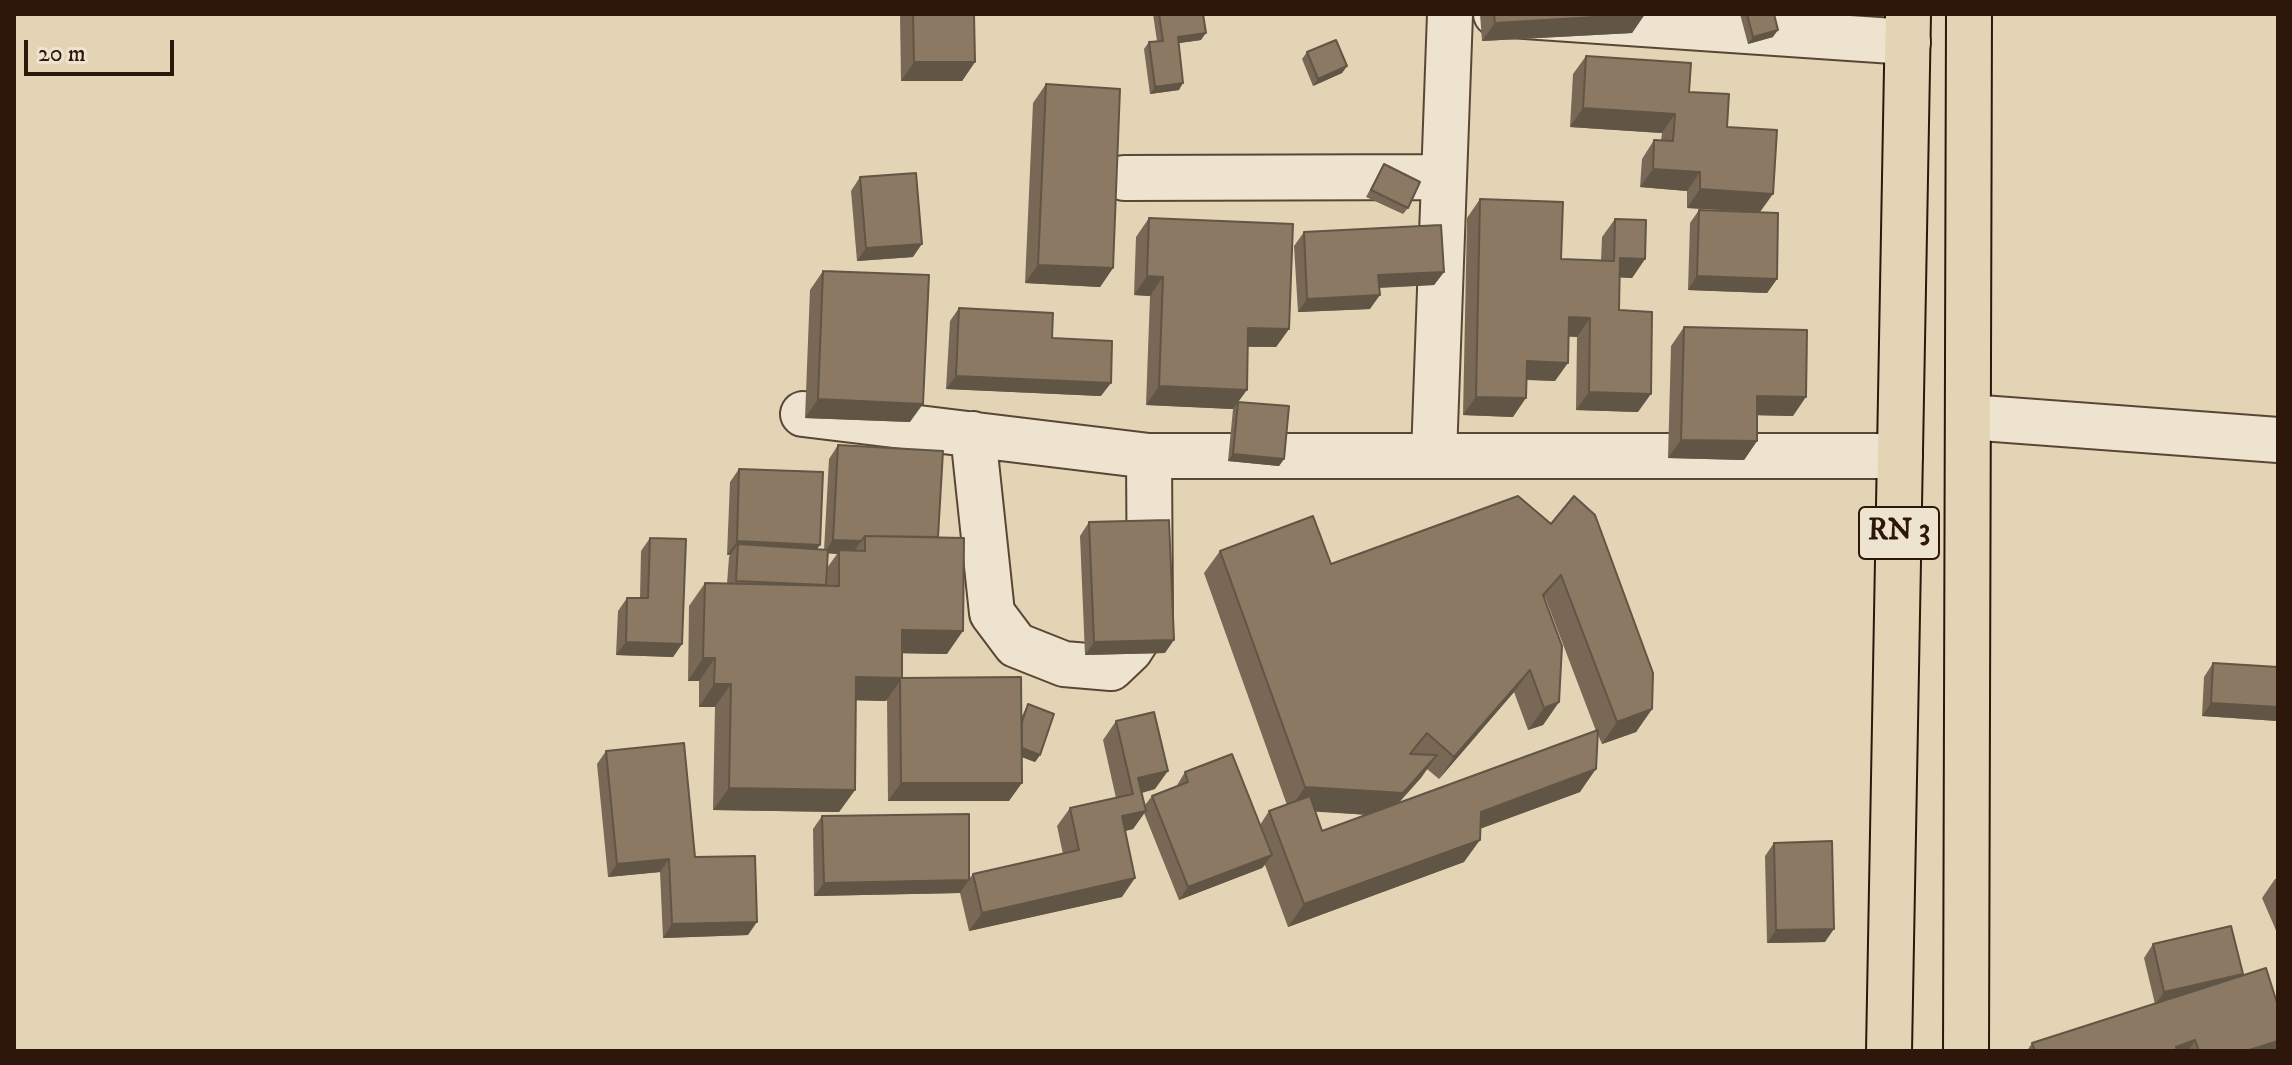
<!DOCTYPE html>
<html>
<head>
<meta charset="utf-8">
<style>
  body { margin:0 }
  #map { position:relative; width:2292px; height:1065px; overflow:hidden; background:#e3d4b5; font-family:"IM FELL DW Pica",serif }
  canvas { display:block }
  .frame { position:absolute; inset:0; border:16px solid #2c170a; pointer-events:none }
  .scale { position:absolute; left:24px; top:40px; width:150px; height:36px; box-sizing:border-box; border:4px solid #2c170a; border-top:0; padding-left:10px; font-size:24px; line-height:28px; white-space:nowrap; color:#2c170a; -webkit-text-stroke:6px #ede3cf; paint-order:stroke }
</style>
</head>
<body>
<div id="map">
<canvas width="2292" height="1065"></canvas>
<div class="frame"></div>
<div class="scale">20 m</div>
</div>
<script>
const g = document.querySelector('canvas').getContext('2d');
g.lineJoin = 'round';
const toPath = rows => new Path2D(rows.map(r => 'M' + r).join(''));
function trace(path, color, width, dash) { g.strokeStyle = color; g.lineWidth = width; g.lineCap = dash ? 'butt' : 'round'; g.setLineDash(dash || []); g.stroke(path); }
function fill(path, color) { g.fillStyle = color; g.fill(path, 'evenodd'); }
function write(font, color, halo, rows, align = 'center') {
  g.font = font + ' "IM FELL DW Pica",serif'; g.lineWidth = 7; g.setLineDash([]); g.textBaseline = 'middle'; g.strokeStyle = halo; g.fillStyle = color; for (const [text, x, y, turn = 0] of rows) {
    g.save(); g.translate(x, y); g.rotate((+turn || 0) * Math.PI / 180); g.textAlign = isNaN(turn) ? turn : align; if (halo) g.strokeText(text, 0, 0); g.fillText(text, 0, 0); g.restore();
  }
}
const minor = toPath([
  [1496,14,1908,42],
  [1124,178,1444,177],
  [803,414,1149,456],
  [1968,417,2278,440],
  [973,434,992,613,1016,645,1064,664,1111,668,1130,650,1150,619,1149,456,1900,456],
  [1434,455,1450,14]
]);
const trunk = toPath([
  [1889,1051,1908,14],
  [1966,1051,1969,14]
]);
const wall = toPath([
  [900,14,974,14,975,62,962,81,901,81],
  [1153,14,1203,14,1201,40,1178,43,1179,90,1150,94,1144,49,1149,42,1157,41],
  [1480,14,1645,14,1632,33,1482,41],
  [1740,14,1774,14,1773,37,1748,44],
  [1307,52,1347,66,1342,73,1313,86,1302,59],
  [1586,56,1689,92,1727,127,1760,212,1777,279,1767,293,1688,290,1690,223,1699,210,1758,212,1687,208,1687,191,1640,187,1642,159,1654,140,1661,141,1662,133,1570,127,1573,74],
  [1046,84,1113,268,1100,287,1025,283,1033,103],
  [1384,164,1408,208,1403,214,1366,197],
  [860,177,913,257,857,261,851,191],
  [1480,199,1561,259,1601,261,1602,237,1615,219,1645,259,1632,278,1620,277,1619,310,1638,412,1576,410,1577,337,1568,336,1555,381,1526,380,1513,417,1463,415,1467,218],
  [1149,218,1289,329,1276,347,1248,347,1238,402,1284,459,1279,466,1228,461,1233,409,1146,405,1150,296,1134,295,1136,237],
  [1304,232,1444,272,1434,285,1379,288,1370,309,1298,312,1294,246],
  [823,271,910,422,805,418,810,290],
  [959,308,1052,338,1101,396,946,389,950,321],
  [1684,327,1793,416,1757,415,1757,441,1744,460,1668,458,1671,346],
  [838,445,938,537,947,654,902,653,902,678,1022,716,1028,704,1040,755,1035,762,1022,757,1009,801,888,801,887,698,886,701,856,700,855,790,839,812,713,810,715,707,699,707,699,681,688,681,689,606,705,583,727,584,729,557,730,555,727,555,730,482,739,469,817,549,824,550,829,459],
  [828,553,837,554,827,568],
  [1518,496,1652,709,1636,732,1602,744,1598,735,1580,792,1480,829,1464,862,1288,927,1265,865,1262,868,1179,900,1144,813,1133,829,1125,831,1122,897,969,931,960,893,814,896,813,829,822,816,969,879,973,874,1063,854,1057,826,1070,808,1116,798,1103,740,1116,721,1155,789,1142,793,1145,805,1152,796,1176,787,1185,772,1260,825,1269,811,1287,805,1204,573,1220,551,1331,564],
  [1545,597,1596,731,1398,803,1427,769,1439,779,1514,692,1528,730,1543,725,1559,702],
  [1315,811,1368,815,1322,831],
  [1089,522,1165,653,1085,655,1080,536],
  [650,538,682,644,673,657,616,655,618,611,627,598,640,598,641,551],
  [2213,663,2278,667,2278,721,2202,716,2204,677],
  [606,751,695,857,748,935,663,938,660,872,608,877,597,764],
  [1774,843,1825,942,1767,943,1765,856],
  [2278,878,2278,935,2262,898,2275,879],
  [2153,944,2243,974,2241,976,2278,1051,2027,1051,2032,1043,2155,1004,2144,958]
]);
const shadedWall = toPath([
  [1645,14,1632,33,1482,41,1495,23],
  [1778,30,1773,37,1748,44,1753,37],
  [1206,33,1201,40,1173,44,1178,37],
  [914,62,975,62,962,81,901,81],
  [1347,66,1342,73,1313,86,1318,79],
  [1183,83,1179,90,1150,94,1155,87],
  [1583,108,1675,114,1662,133,1570,127],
  [1653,169,1700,172,1687,191,1640,187],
  [1700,189,1773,194,1760,212,1687,208],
  [922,244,913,257,857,261,866,248],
  [1620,258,1645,259,1632,278,1608,277],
  [1038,265,1113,268,1100,287,1025,283],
  [1444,272,1434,285,1369,288,1378,275],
  [1147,276,1163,277,1150,296,1134,295],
  [1697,276,1777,279,1767,293,1688,290],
  [1380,295,1370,309,1298,312,1307,299],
  [1569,317,1590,318,1577,337,1556,336],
  [1248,328,1289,329,1276,347,1236,346],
  [1527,361,1568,363,1555,381,1514,379],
  [956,376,1111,383,1101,396,946,389],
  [1159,386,1247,390,1233,409,1146,405],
  [1589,392,1651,394,1638,412,1576,410],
  [1757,396,1806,397,1793,416,1744,415],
  [1476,397,1526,398,1513,417,1463,415],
  [818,399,923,404,910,422,805,418],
  [1681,440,1757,441,1744,460,1668,458],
  [1233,454,1284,459,1279,466,1228,461],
  [833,540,861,541,852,555,839,550,837,554,824,553],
  [737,541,820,545,811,558,738,544,730,555,727,555],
  [902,630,963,631,947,654,886,653],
  [1174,640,1165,653,1085,655,1094,642],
  [626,642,682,644,673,657,616,655],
  [703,658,715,658,699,681,688,681],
  [1530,670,1514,692,1439,779,1454,757],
  [856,677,902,678,886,701,840,700],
  [714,684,731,684,715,707,699,707],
  [1559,702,1543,725,1528,730,1544,708],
  [2211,703,2278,707,2278,721,2202,716],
  [1652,709,1636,732,1602,744,1617,722],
  [1013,745,1040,755,1035,762,1008,752],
  [1437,755,1421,778,1387,816,1289,810,1305,787],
  [1596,769,1580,792,1465,834,1481,812],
  [1168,771,1155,789,1132,795,1138,778],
  [901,783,1022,783,1009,801,888,801],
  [729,788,855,790,839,812,713,810],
  [1146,811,1133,829,1109,835,1122,816],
  [1480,840,1464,862,1288,927,1304,904],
  [1272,855,1262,868,1179,900,1188,887],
  [669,859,660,872,608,877,617,864],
  [1135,878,1122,897,969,931,982,913],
  [969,880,960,893,814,896,824,883],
  [757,922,748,935,663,938,672,924],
  [1834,929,1825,942,1767,943,1776,930],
  [2243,974,2233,987,2155,1005,2164,992],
  [2195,1040,2188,1051,2173,1051,2176,1047],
  [2278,1041,2278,1051,2246,1051]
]);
const building = toPath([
  [913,14,974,14,975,62,914,62,913,14],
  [1159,14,1203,14,1206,33,1178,37,1183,83,1155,87,1149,42,1163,41,1159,14],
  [1494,14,1645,14,1495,23,1494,14],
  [1747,14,1774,14,1778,30,1753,37,1747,14],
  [1336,40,1347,66,1318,79,1307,52,1336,40],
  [1586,56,1691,63,1689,92,1729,94,1727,127,1777,130,1773,194,1700,189,1700,172,1653,169,1654,140,1673,141,1675,114,1583,108,1586,56],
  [1046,84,1120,89,1113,268,1038,265,1046,84],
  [1384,164,1420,182,1408,208,1371,190,1384,164],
  [916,173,922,244,866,248,860,177,916,173],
  [1480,199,1563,202,1561,259,1614,261,1615,219,1646,220,1645,259,1620,258,1619,310,1652,312,1651,394,1589,392,1590,318,1569,317,1568,363,1527,361,1526,398,1476,397,1480,199],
  [1699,210,1778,213,1777,279,1697,276,1699,210],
  [1149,218,1293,224,1289,329,1248,328,1247,390,1159,386,1163,277,1147,276,1149,218],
  [1441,225,1444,272,1378,275,1380,295,1307,299,1304,232,1441,225],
  [823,271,929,275,923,404,818,399,823,271],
  [959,308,1053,313,1052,338,1112,341,1111,383,956,376,959,308],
  [1684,327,1807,330,1806,397,1757,396,1757,441,1681,440,1684,327],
  [1238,402,1289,406,1284,459,1233,454,1238,402],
  [838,445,943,451,938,537,865,536,861,541,833,540,838,445],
  [739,469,823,472,820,545,737,541,739,469],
  [1518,496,1551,524,1574,496,1595,515,1653,673,1652,709,1617,722,1561,575,1543,595,1562,646,1559,702,1544,708,1530,670,1454,757,1427,733,1410,754,1437,755,1403,793,1305,787,1220,551,1313,516,1331,564,1518,496],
  [1169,520,1174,640,1094,642,1089,522,1169,520],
  [865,536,964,538,963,631,902,630,902,678,856,677,855,790,729,788,731,684,714,684,715,658,703,658,705,583,839,586,839,550,865,551,865,536],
  [650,538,686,539,682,644,626,642,627,598,648,598,650,538],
  [738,544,828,550,826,585,736,581,738,544],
  [2213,663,2278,667,2278,707,2211,703,2213,663],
  [1021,677,1022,783,901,783,900,678,1021,677],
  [1028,704,1054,714,1040,755,1022,748,1022,722,1028,704],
  [1154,712,1168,771,1138,778,1146,811,1122,816,1135,878,982,913,973,874,1079,850,1070,808,1133,794,1116,721,1154,712],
  [1598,730,1596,769,1481,812,1480,840,1304,904,1269,811,1310,796,1322,831,1598,730],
  [684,743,695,857,755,856,757,922,672,924,669,859,617,864,606,751,684,743],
  [1232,754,1272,855,1188,887,1152,796,1188,782,1185,772,1232,754],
  [969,814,969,880,824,883,822,816,969,814],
  [1832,841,1834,929,1776,930,1774,843,1832,841],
  [2231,926,2243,974,2164,992,2153,944,2231,926],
  [2266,968,2278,1006,2278,1041,2246,1051,2199,1051,2195,1040,2176,1047,2177,1051,2035,1051,2032,1043,2266,968]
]);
const shields = [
  [1899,533,80]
];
const shieldNames = [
  ["RN 3",1899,533]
];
trace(minor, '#5a4635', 48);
trace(trunk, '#2c170a', 48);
trace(minor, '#ede3cf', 44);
trace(trunk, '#e3d4b5', 44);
fill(wall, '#786855');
fill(shadedWall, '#615545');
fill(building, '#8b7963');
trace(building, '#615545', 2);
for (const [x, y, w] of shields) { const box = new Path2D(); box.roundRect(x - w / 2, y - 26, w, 52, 6); g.fillStyle = '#ede3cf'; g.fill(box); trace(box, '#2c170a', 2); }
write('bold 30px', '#2c170a', null, shieldNames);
</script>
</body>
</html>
